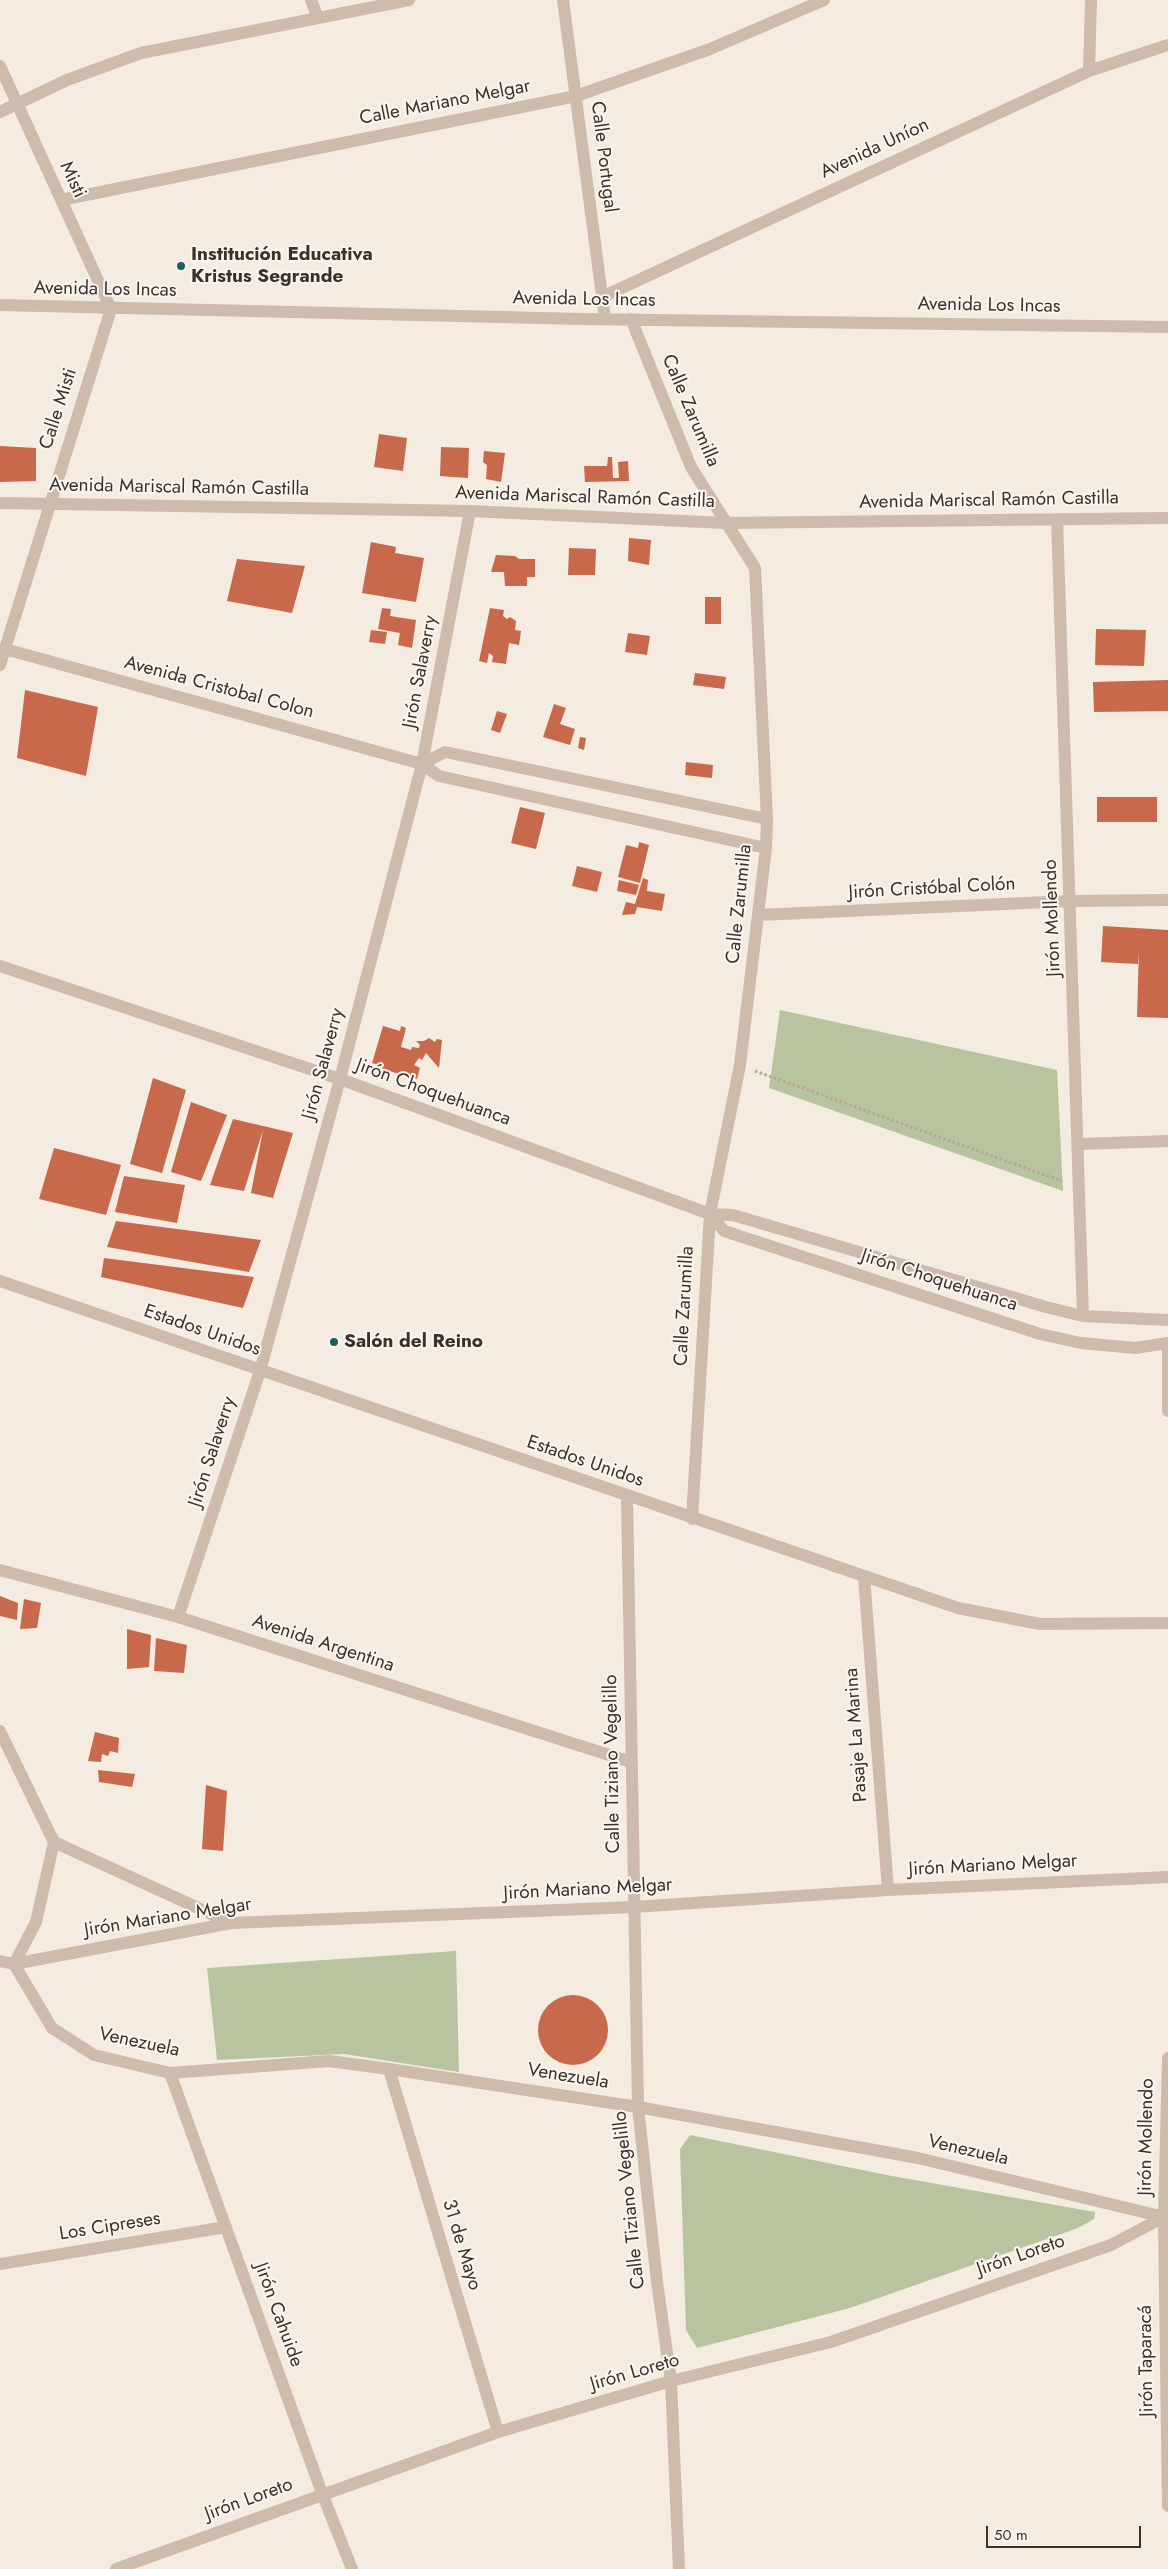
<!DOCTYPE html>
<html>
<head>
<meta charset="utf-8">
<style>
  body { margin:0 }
  #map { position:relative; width:1168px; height:2569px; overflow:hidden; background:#f4ebe1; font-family:Jost,sans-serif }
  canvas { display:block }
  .scale { position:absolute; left:986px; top:2526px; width:155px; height:22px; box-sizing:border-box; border:2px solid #3b302b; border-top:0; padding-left:6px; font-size:15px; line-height:18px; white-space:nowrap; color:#3b302b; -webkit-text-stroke:4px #fbf5ee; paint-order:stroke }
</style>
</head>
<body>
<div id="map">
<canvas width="1168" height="2569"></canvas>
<div class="scale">50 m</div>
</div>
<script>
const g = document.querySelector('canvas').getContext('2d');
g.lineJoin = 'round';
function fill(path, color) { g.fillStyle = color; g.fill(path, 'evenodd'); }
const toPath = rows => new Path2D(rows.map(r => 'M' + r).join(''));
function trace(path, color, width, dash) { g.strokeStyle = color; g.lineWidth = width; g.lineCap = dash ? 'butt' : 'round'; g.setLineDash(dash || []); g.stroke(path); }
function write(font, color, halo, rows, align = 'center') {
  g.font = font + ' Jost,sans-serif'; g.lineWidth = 4; g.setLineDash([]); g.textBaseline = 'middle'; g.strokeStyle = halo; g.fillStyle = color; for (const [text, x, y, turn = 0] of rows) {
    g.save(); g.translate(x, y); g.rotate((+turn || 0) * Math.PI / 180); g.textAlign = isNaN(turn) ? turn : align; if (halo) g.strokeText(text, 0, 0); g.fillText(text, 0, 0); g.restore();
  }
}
const green = toPath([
  [780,1010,1057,1070,1063,1191,769,1088],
  [456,1951,459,2072,344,2054,217,2060,207,1968],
  [690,2135,892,2176,1095,2212,1094,2219,1078,2228,850,2308,697,2348,686,2330,680,2149]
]);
const building = toPath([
  [379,434,407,438,403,471,374,467],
  [0,446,36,448,36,481,0,482],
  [441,447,469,448,468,478,440,476],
  [484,451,505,453,501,482,486,479,487,465,483,462],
  [608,457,612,457,613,478,619,478,618,462,628,461,629,481,585,482,584,466,607,466],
  [629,538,651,540,649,565,628,561],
  [371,542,396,547,395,553,424,558,416,602,362,593],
  [569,548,596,549,595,575,568,575],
  [496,555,515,556,519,559,535,559,535,577,527,577,527,586,505,586,504,572,491,572],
  [237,559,305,566,292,613,227,601],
  [705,597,721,597,721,624,705,624],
  [382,608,391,609,390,616,416,620,412,648,398,645,400,633,378,629],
  [490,608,504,610,503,616,507,619,510,617,516,621,515,630,521,631,519,645,509,643,506,664,492,662,493,656,489,653,487,663,479,661],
  [1096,629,1146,630,1144,666,1095,665],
  [371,630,387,632,385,644,369,642],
  [628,633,650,636,647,655,625,652],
  [695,673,726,677,724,689,693,685],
  [1168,680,1168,711,1094,712,1093,682],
  [25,690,98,707,86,776,17,758],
  [554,704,566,708,560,724,575,729,570,745,543,737],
  [497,711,507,714,500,733,491,730],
  [580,737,586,738,584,750,578,748],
  [686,762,713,765,712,778,685,775],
  [1097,797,1157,797,1157,822,1097,822],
  [520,807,545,813,536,849,511,843],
  [639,842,649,845,640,883,618,877,626,845,638,848],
  [577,866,602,872,597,892,572,886],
  [643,878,648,880,647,891,665,894,662,911,637,907,635,914,622,915,626,902,635,904],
  [619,880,639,885,636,895,617,891],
  [1103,926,1168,930,1168,1018,1137,1017,1139,950,1138,964,1101,962],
  [383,1026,400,1031,401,1026,406,1028,401,1047,411,1050,412,1047,419,1048,420,1045,416,1041,424,1041,429,1038,435,1042,437,1039,442,1040,439,1068,426,1053,422,1060,419,1058,414,1065,420,1068,417,1079,382,1069,383,1066,372,1063],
  [153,1078,186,1090,162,1173,130,1164],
  [191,1102,227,1115,201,1181,171,1172],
  [233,1119,293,1133,273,1198,251,1193,263,1130,244,1191,210,1185],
  [54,1148,121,1165,106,1215,39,1199],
  [124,1176,185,1185,177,1223,115,1212],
  [116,1221,261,1240,249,1272,107,1247],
  [104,1258,254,1277,243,1308,101,1277],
  [0,1596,18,1603,17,1620,0,1616],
  [24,1599,41,1603,37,1628,20,1629],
  [127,1629,151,1635,149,1667,127,1669],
  [156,1638,187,1645,184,1673,154,1671],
  [95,1732,119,1738,118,1753,110,1751,108,1756,102,1754,101,1762,88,1761],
  [98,1770,135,1774,132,1787,99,1782],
  [206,1785,227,1791,223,1851,202,1849],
  '538 2030a35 35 0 1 1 70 0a35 35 0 1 1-70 0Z'
]);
const path = toPath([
  [755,1071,1062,1181]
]);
const minor = toPath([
  [311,0,318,18],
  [563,0,605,319],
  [0,66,111,309,0,665],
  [1089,71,1091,0],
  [0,112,67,80,141,53,409,0],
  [61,200,576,96,710,49,824,0],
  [602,297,1089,71,1168,45],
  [0,305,583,319,1168,327],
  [631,319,691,467,755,568,767,819,766,848,740,1065,710,1214,692,1519],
  [0,503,470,511,726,523,1168,518],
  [1057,519,1083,1316],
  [5,649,422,764,439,776,766,848],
  [422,764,445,752,767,819],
  [758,915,1071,901,1168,900],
  [0,966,340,1079,710,1214,733,1215,1046,1307,1083,1316,1168,1320],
  [1079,1144,1168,1141],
  [710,1214,724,1231,1040,1334,1081,1343,1135,1348,1168,1343],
  [0,1281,958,1608,1040,1624,1168,1623],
  [1168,1343,1168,1411],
  [627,1497,638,2107,657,2282,671,2381,679,2569],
  [0,1570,178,1617,631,1762],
  [864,1576,888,1890],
  [178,1617,260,1371,340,1079,422,764,470,511],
  [0,1731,54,1842,36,1922,14,1964],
  [54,1842,231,1923],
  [0,1961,14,1964,231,1923,634,1907,888,1890,1168,1877],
  [14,1964,52,2028,94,2055,170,2073,329,2061,389,2069,638,2107,918,2158,1168,2218],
  [1168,2058,1164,2217,1168,2506],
  [389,2069,498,2432],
  [170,2073,322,2493,352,2569],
  [0,2264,226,2227],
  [116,2569,498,2432,671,2381,831,2342,1111,2245,1164,2217]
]);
const markers = [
  [181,266,5,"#1f5a5e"],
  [334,1342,5,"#1f5a5e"]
];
const streetNames = [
  ["Calle Mariano Melgar",445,103,-11],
  ["Avenida Uníon",875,149,-25],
  ["Calle Portugal",603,157,83],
  ["Misti",72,180,65],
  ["Avenida Los Incas",105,290,1],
  ["Avenida Los Incas",584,300,1],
  ["Avenida Los Incas",989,306,1],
  ["Calle Misti",59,409,-72],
  ["Calle Zarumilla",690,411,67],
  ["Avenida Mariscal Ramón Castilla",179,488,1],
  ["Avenida Mariscal Ramón Castilla",585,498,2],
  ["Avenida Mariscal Ramón Castilla",989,501,-1],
  ["Jirón Salaverry",421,672,-79],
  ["Avenida Cristobal Colon",219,688,15],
  ["Jirón Cristóbal Colón",932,889,-3],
  ["Calle Zarumilla",740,904,-84],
  ["Jirón Mollendo",1053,918,-92],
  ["Jirón Salaverry",324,1064,-75],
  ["Jirón Choquehuanca",433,1093,20],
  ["Jirón Choquehuanca",939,1281,18],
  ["Calle Zarumilla",685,1306,-87],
  ["Estados Unidos",202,1331,19],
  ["Jirón Salaverry",213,1452,-72],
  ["Estados Unidos",585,1462,19],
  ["Avenida Argentina",323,1644,18],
  ["Pasaje La Marina",857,1735,-94],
  ["Calle Tiziano Vegelillo",613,1764,-91],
  ["Jirón Mariano Melgar",993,1866,-3],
  ["Jirón Mariano Melgar",588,1890,-3],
  ["Jirón Mariano Melgar",168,1918,-9],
  ["Venezuela",139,2043,12],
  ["Venezuela",568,2077,9],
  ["Jirón Mollendo",1147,2137,-89],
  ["Venezuela",968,2151,13],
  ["Calle Tiziano Vegelillo",630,2200,-96],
  ["Los Cipreses",110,2227,-9],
  ["31 de Mayo",461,2245,73],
  ["Jirón Loreto",1021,2256,-19],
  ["Jirón Cahuide",278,2315,70],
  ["Jirón Taparacá",1147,2361,-91],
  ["Jirón Loreto",635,2373,-16],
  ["Jirón Loreto",249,2500,-20]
];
const poiNames = [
  ["Institución Educativa",191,255],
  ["Kristus Segrande",191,277],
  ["Salón del Reino",344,1342]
];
fill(green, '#b8c4a0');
fill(building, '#c8694b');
trace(path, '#b9a596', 3, [2.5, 2.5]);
trace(minor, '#cdbbac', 12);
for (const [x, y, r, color] of markers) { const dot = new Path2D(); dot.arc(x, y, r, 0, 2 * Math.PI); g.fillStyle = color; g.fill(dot); trace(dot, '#fbf5ee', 2); }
write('19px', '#3b302b', '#fbf5ee', streetNames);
write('bold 19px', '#3b302b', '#fbf5ee', poiNames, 'left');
</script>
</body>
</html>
